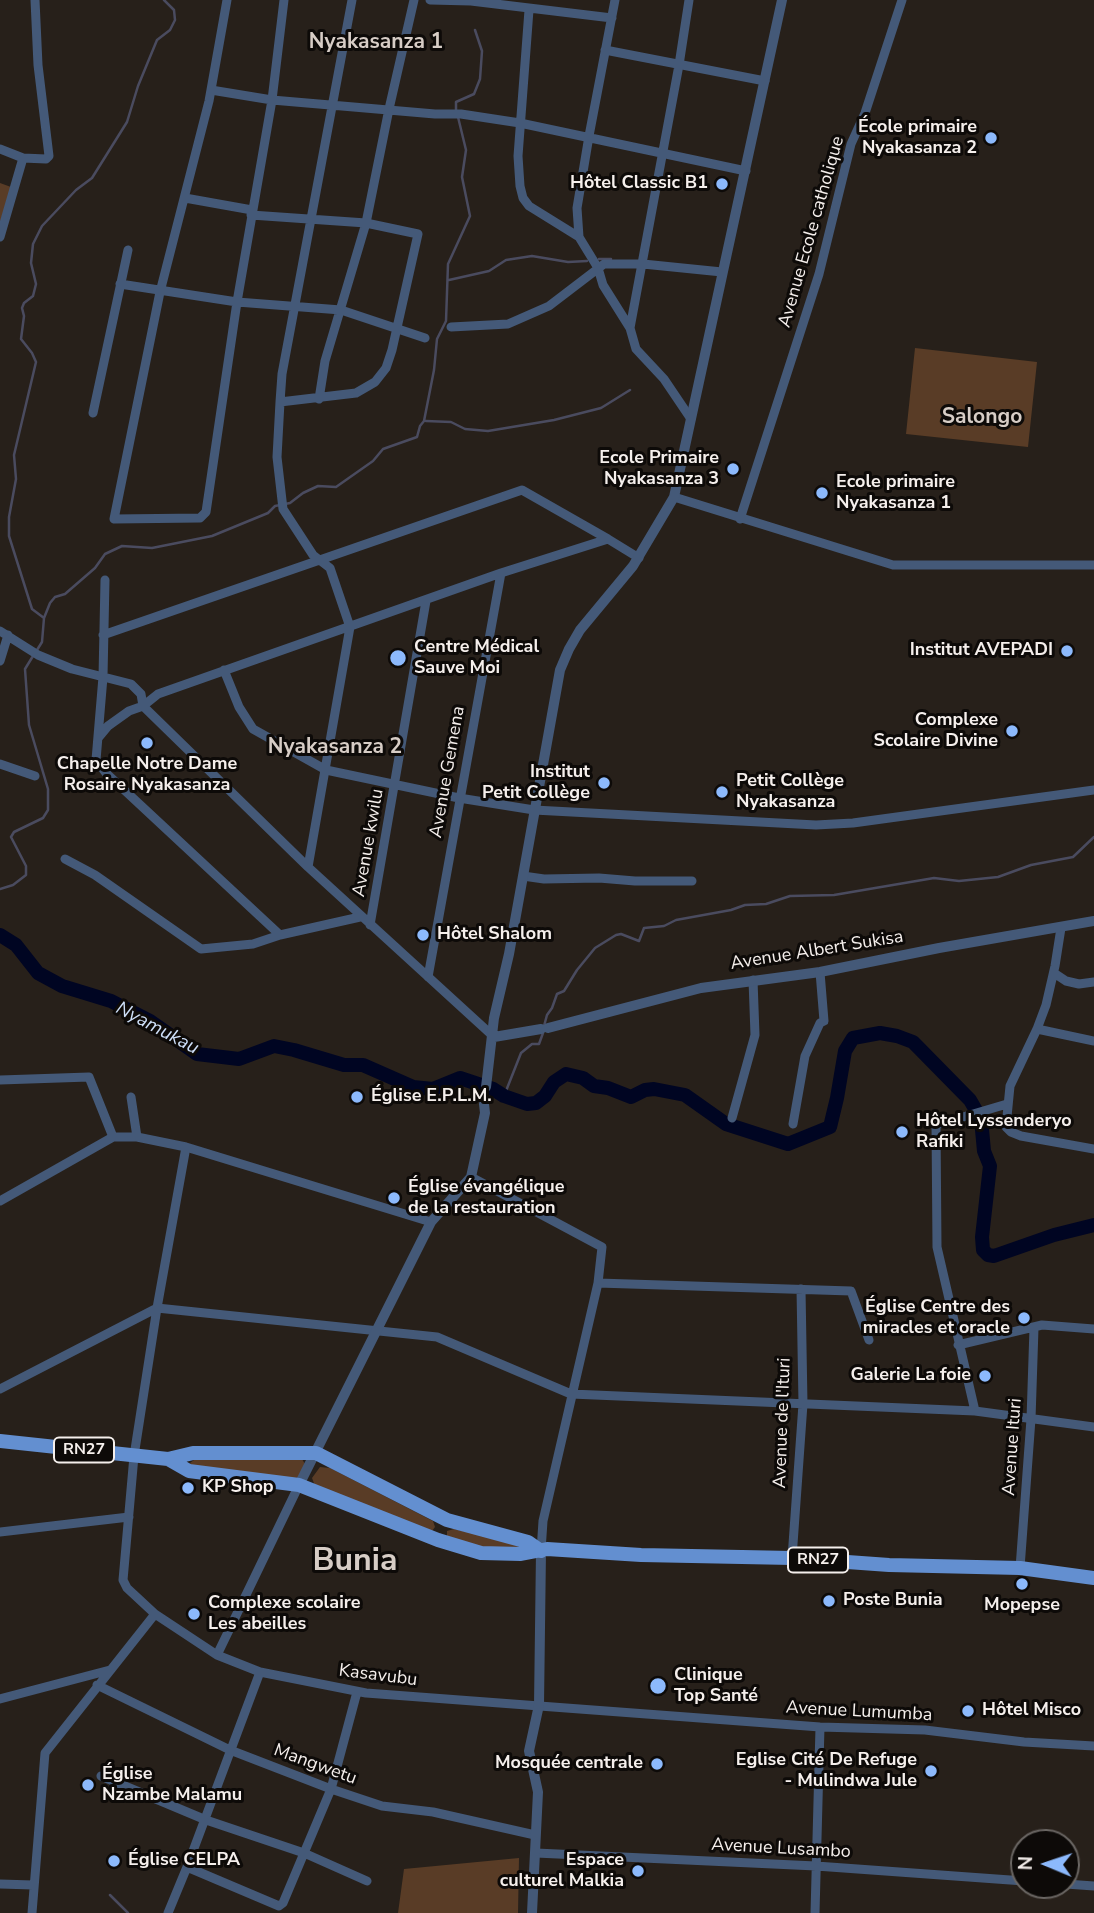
<!DOCTYPE html>
<html>
<head>
<meta charset="utf-8">
<style>
  body { margin:0 }
  #map { position:relative; width:1094px; height:1913px; overflow:hidden; background:#27201a; font-family:"Nunito Sans",sans-serif }
  canvas { display:block }
  .north { position:absolute; left:1010px; top:1829px; width:70px; height:70px; box-sizing:border-box; background:#0d0a08; border:2px solid #6a6663; border-radius:50%; rotate:272deg; font-size:19px; font-weight:700; line-height:28px; text-align:center; color:#f5efec }
  .north::after { content:''; display:block; margin:auto; width:24px; height:32px; background:#8cb9fc; clip-path:polygon(50% 0,100% 100%,50% 72%,0 100%) }
</style>
</head>
<body>
<div id="map">
<canvas width="1094" height="1913"></canvas>
<div class="north">N</div>
</div>
<script>
const g = document.querySelector('canvas').getContext('2d');
g.lineJoin = 'round';
function fill(path, color) { g.fillStyle = color; g.fill(path, 'evenodd'); }
const toPath = rows => new Path2D(rows.map(r => 'M' + r).join(''));
function trace(path, color, width, dash) { g.strokeStyle = color; g.lineWidth = width; g.lineCap = dash ? 'butt' : 'round'; g.setLineDash(dash || []); g.stroke(path); }
function write(font, color, halo, rows, align = 'center') {
  g.font = font + ' "Nunito Sans",sans-serif'; g.lineWidth = 6; g.setLineDash([]); g.textBaseline = 'middle'; g.strokeStyle = halo; g.fillStyle = color; for (const [text, x, y, turn = 0] of rows) {
    g.save(); g.translate(x, y); g.rotate((+turn || 0) * Math.PI / 180); g.textAlign = isNaN(turn) ? turn : align; if (halo) g.strokeText(text, 0, 0); g.fillText(text, 0, 0); g.restore();
  }
}
const green = toPath([
  [0,183,11,187,0,223],
  [915,348,1037,362,1028,447,906,434],
  [302,1459,306,1466,299,1478,294,1481,193,1468,190,1463,194,1460],
  [320,1467,330,1468,433,1521,435,1527,432,1531,315,1486,312,1478],
  [454,1529,523,1545,525,1548,482,1549,447,1538,447,1531],
  [519,1858,518,1913,398,1913,404,1869]
]);
const stream = toPath([
  [456,110,456,102,474,94,480,79,482,51,475,30],
  [599,259,611,259],
  [449,280,489,271,506,260,532,256,568,262,587,261],
  [426,421,451,422,465,429,488,431,554,420,601,408,630,390],
  [44,618,32,609,9,536,9,517,16,479,14,455,36,362,32,353,21,339,24,316,22,308,24,303,33,296,36,284,31,263,33,244,42,226,76,190,92,178,127,122,138,86,157,40,170,30,175,20,174,10,164,0],
  [37,650,42,642,44,618,50,603,55,597,65,594,95,568,105,554,122,546,152,548,212,536,268,513,275,506,290,503,303,493,318,486,336,487,373,461,383,449,417,437,420,426,424,421,434,370,437,339,446,321,448,264,470,216,462,177,466,150,458,117],
  [0,889,13,885,26,875,26,866,11,837,14,832,43,818,48,810,48,789,29,725,25,669,33,656],
  [544,1026,547,1015,552,1008,557,994,564,991,577,970,595,948,616,935,621,934,639,941,644,928,664,926,676,920,731,910,745,905,766,904,790,896,834,895,934,878,959,881,998,877,1031,865,1073,857,1094,837],
  [504,1096,521,1053,532,1044,539,1044,543,1033],
  [110,1895,128,1913]
]);
const river = toPath([
  [0,935,16,945,38,973,62,986,111,1001,150,1021,197,1054,239,1059,274,1046,294,1050,344,1065,363,1065,413,1087,433,1089,460,1078,493,1089,504,1096,527,1104,536,1103,545,1096,554,1082,566,1074,583,1078,594,1086,608,1088,631,1097,645,1090,654,1089,685,1095,726,1124,788,1144,830,1127,837,1098,845,1051,853,1038,880,1033,897,1036,913,1042,970,1100,981,1119,984,1151,990,1166,982,1237,983,1250,988,1255,994,1256,1054,1235,1094,1225]
]);
const minor = toPath([
  [227,0,209,101,160,292,114,519,200,518,206,512,237,302,272,100,284,0],
  [430,0,471,1,612,18],
  [615,0,589,136,577,208,579,237,598,268,603,285,630,328,636,349,664,379,691,419],
  [529,10,518,156,520,186,523,198,529,206,579,237],
  [605,50,765,81],
  [211,90,272,100,435,114,461,114,520,123,746,171],
  [0,149,23,158,46,159,49,156,38,65,35,0],
  [185,198,252,210],
  [251,215,366,223,418,234,392,350,386,368,375,382,356,393,280,402],
  [0,237,23,158],
  [120,284,237,302,341,310,425,338],
  [451,327,508,324,549,306,604,264,643,264,722,272],
  [630,328,679,65,689,0],
  [319,399,325,361,366,223,389,109,414,0],
  [93,413,128,250],
  [674,497,893,565,1094,565],
  [740,519,819,274,851,144,865,113,902,0],
  [105,580,103,677,96,760,106,773,280,935],
  [0,631,38,655,72,669,131,684,141,694,143,706,308,867,494,1037],
  [103,635,522,490,608,539],
  [0,661,8,635],
  [224,670,239,707,253,729,326,770,459,798,534,810,816,825,853,823,1094,790],
  [98,738,108,726,129,711,143,706,158,694,501,573,608,539,639,558],
  [0,764,35,776],
  [65,859,95,875,201,949,253,944,280,935,360,917],
  [308,867,350,627,330,568,313,555,283,509,277,457,280,402,282,374,352,0],
  [523,876,544,879,599,878,635,881,692,881],
  [370,925,426,601],
  [1061,928,1055,966,1046,1005,1037,1029,1010,1086,1006,1127,1011,1132,1021,1136,1094,1149],
  [1054,973,1066,981,1079,984,1094,982],
  [428,977,501,573],
  [1037,1029,1094,1041],
  [0,1080,89,1077,113,1137],
  [131,1097,137,1137],
  [732,1118,755,1035,753,980],
  [793,1124,805,1056,820,1023,824,1021,820,972],
  [471,1177,602,1247,598,1283,543,1521,541,1551],
  [0,1201,113,1137,137,1137,186,1147,431,1222],
  [598,1283,851,1291,869,1340],
  [958,1345,1042,1325,1094,1329],
  [0,1389,157,1308,437,1337,571,1394,975,1411,1094,1427],
  [975,1411,937,1247,936,1125,1007,1104],
  [0,1532,129,1517],
  [792,1558,803,1404,801,1289],
  [1020,1568,1031,1419,1034,1328],
  [155,1614,217,1655,260,1672,366,1693,820,1727,925,1730,1024,1742,1094,1746],
  [217,1655,299,1485],
  [97,1685,230,1750,331,1789,382,1806,433,1812,535,1835],
  [0,1699,110,1670],
  [101,1776,206,1820,304,1853,367,1881],
  [536,1853,816,1866,1024,1881],
  [187,1867,279,1906,283,1903,331,1789,357,1692],
  [0,1884,33,1885],
  [1066,1884,1094,1886],
  [32,1913,45,1753,155,1614,127,1588,123,1580,134,1456,157,1308,186,1147],
  [168,1913,187,1867,260,1672],
  [815,1913,820,1727]
]);
const tertiary = toPath([
  [548,1028,701,988,820,972,939,948,1094,921],
  [494,1037,541,1029],
  [486,1087,494,1018,509,954,560,670,569,649,580,630,633,566,674,497,782,0],
  [299,1485,431,1222,471,1177,485,1113,484,1104],
  [532,1913,538,1792,529,1751,539,1705,541,1551]
]);
const primary = toPath([
  [0,1441,168,1459,193,1453,316,1453,447,1520,528,1542,541,1551],
  [168,1459,189,1471,299,1485,438,1540,481,1553,521,1554,547,1549,641,1555,792,1558,889,1565,1020,1568,1094,1578]
]);
const markers = [
  [991,138,7,"#8cb9fc"],
  [722,184,7,"#8cb9fc"],
  [733,469,7,"#8cb9fc"],
  [822,493,7,"#8cb9fc"],
  [1067,651,7,"#8cb9fc"],
  [398,658,9,"#8cb9fc"],
  [1012,731,7,"#8cb9fc"],
  [147,743,7,"#8cb9fc"],
  [604,783,7,"#8cb9fc"],
  [722,792,7,"#8cb9fc"],
  [423,935,7,"#8cb9fc"],
  [357,1097,7,"#8cb9fc"],
  [902,1132,7,"#8cb9fc"],
  [394,1198,7,"#8cb9fc"],
  [1024,1318,7,"#8cb9fc"],
  [985,1376,7,"#8cb9fc"],
  [188,1488,7,"#8cb9fc"],
  [1022,1584,7,"#8cb9fc"],
  [829,1601,7,"#8cb9fc"],
  [194,1614,7,"#8cb9fc"],
  [658,1686,9,"#8cb9fc"],
  [968,1711,7,"#8cb9fc"],
  [657,1764,7,"#8cb9fc"],
  [931,1771,7,"#8cb9fc"],
  [88,1785,7,"#8cb9fc"],
  [114,1861,7,"#8cb9fc"],
  [638,1871,7,"#8cb9fc"]
];
const shields = [
  [84,1450,60],
  [818,1560,60]
];
const shieldNames = [
  ["RN27",84,1450],
  ["RN27",818,1560]
];
const poiNames = [
  ["École primaire",977,128,"right"],
  ["Nyakasanza 2",977,149,"right"],
  ["Hôtel Classic B1",708,184,"right"],
  ["Ecole Primaire",719,459,"right"],
  ["Nyakasanza 3",719,480,"right"],
  ["Ecole primaire",836,483],
  ["Nyakasanza 1",836,504],
  ["Centre Médical",414,648],
  ["Sauve Moi",414,669],
  ["Institut AVEPADI",1053,651,"right"],
  ["Complexe",998,721,"right"],
  ["Scolaire Divine",998,742,"right"],
  ["Chapelle Notre Dame",147,765,"center"],
  ["Rosaire Nyakasanza",147,786,"center"],
  ["Institut",590,773,"right"],
  ["Petit Collège",590,794,"right"],
  ["Petit Collège",736,782],
  ["Nyakasanza",736,803],
  ["Hôtel Shalom",437,935],
  ["Église E.P.L.M.",371,1097],
  ["Hôtel Lyssenderyo",916,1122],
  ["Rafiki",916,1143],
  ["Église évangélique",408,1188],
  ["de la restauration",408,1209],
  ["Église Centre des",1010,1308,"right"],
  ["miracles et oracle",1010,1329,"right"],
  ["Galerie La foie",971,1376,"right"],
  ["KP Shop",202,1488],
  ["Poste Bunia",843,1601],
  ["Complexe scolaire",208,1604],
  ["Les abeilles",208,1625],
  ["Mopepse",1022,1606,"center"],
  ["Clinique",674,1676],
  ["Top Santé",674,1697],
  ["Hôtel Misco",982,1711],
  ["Eglise Cité De Refuge",917,1761,"right"],
  ["- Mulindwa Jule",917,1782,"right"],
  ["Mosquée centrale",643,1764,"right"],
  ["Église",102,1775],
  ["Nzambe Malamu",102,1796],
  ["Église CELPA",128,1861],
  ["Espace",624,1861,"right"],
  ["culturel Malkia",624,1882,"right"]
];
const streetNames = [
  ["Avenue Ecole catholique",812,232,-74],
  ["Avenue Gemena",448,772,-80],
  ["Avenue kwilu",369,843,-80],
  ["Avenue Albert Sukisa",817,951,-9],
  ["Avenue de l'Ituri",783,1423,-88],
  ["Avenue Ituri",1013,1447,-86],
  ["Kasavubu",378,1676,7],
  ["Avenue Lumumba",859,1712,3],
  ["Mangwetu",315,1765,20],
  ["Avenue Lusambo",781,1849,3]
];
const waterNames = [
  ["Nyamukau",157,1029,28]
];
const quarterNames = [
  ["Nyakasanza 1",376,43],
  ["Salongo",982,418],
  ["Nyakasanza 2",335,748]
];
const townNames = [
  ["Bunia",355,1562]
];
fill(green, '#593c26');
trace(stream, '#4a4b5f', 2.5);
trace(river, '#000522', 14);
trace(minor, '#445978', 9);
trace(tertiary, '#445978', 10);
trace(primary, '#638fd0', 14);
for (const [x, y, r, color] of markers) { const dot = new Path2D(); dot.arc(x, y, r, 0, 2 * Math.PI); g.fillStyle = color; g.fill(dot); trace(dot, '#0d0a08', 2.5); }
for (const [x, y, w] of shields) { const box = new Path2D(); box.roundRect(x - w / 2, y - 12.5, w, 25, 5); g.fillStyle = '#0d0a08'; g.fill(box); trace(box, '#f5efec', 2); }
write('bold 16px', '#f5efec', null, shieldNames);
write('bold 18px', '#f5efec', '#0d0a08', poiNames, 'left');
write('18px', '#f5efec', '#0d0a08', streetNames);
write('italic 19px', '#cedff8', '#0d0a08', waterNames);
write('bold 21px', '#d7cdc6', '#0d0a08', quarterNames);
write('bold 32px', '#d7cdc6', '#0d0a08', townNames);
</script>
</body>
</html>
